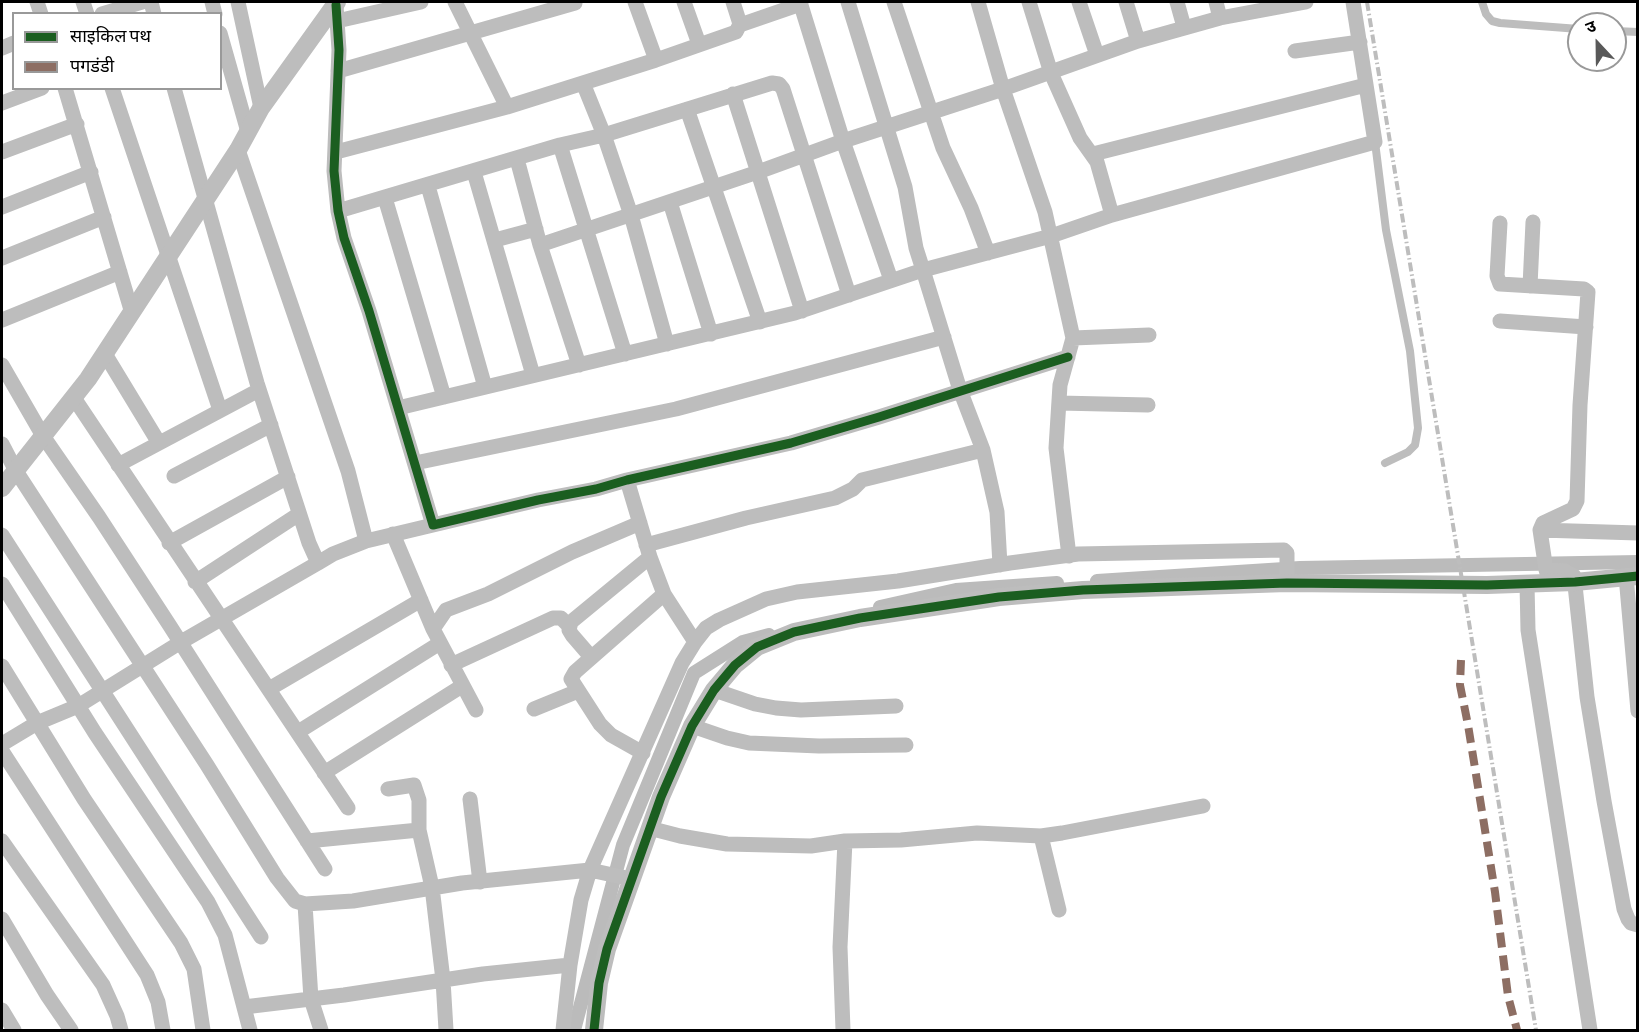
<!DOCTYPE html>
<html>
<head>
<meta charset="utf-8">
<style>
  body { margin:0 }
  #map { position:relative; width:1639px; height:1032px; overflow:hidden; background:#fff; font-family:"Alegreya Sans","Noto Sans Devanagari",sans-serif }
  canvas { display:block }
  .frame { position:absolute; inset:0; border:3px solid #000; pointer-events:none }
  .legend { position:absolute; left:12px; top:12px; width:210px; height:78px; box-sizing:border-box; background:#fff; border:2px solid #999; margin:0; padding:8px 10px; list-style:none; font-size:18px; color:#000 }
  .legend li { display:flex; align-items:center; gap:12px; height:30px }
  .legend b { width:30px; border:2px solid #999 }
  .north { position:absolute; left:1567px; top:12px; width:60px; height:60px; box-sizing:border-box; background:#fff; border:2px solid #999; border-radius:50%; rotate:338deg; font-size:16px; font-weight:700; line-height:24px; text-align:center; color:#000 }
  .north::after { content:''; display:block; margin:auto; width:21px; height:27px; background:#595959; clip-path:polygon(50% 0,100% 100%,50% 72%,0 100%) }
</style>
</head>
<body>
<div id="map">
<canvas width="1639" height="1032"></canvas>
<div class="frame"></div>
<ul class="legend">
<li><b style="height:8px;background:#1b5e20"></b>साइकिल पथ</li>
<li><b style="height:8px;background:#8d6e63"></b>पगडंडी</li>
</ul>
<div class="north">उ</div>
</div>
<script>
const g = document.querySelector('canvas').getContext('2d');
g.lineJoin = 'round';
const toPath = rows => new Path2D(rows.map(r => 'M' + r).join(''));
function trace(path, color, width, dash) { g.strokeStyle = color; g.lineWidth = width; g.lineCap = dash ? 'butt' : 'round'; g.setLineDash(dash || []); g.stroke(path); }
const canal = toPath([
  [1097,581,1300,568,1638,562],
  [880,607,956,590,1057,583],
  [574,1030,623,845,694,673,743,642,769,635]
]);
const service = toPath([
  [1482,2,1486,14,1492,21,1500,23,1579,29],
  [1615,31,1638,32],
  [1375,142,1386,230,1410,351,1418,428,1415,445,1408,452,1385,463]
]);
const minor = toPath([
  [37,2,41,14],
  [83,2,87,14],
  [151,2,154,14],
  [212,2,215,14],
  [238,2,261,108],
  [455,2,507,107],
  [635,2,656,60],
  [684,2,699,44],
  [800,2,843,141,891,280],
  [848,2,905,187,916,248,923,270,960,390,983,450,997,512,1000,565],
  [894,2,943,148,971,208,988,253],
  [978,2,1003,89,1045,212,1073,338,1060,385,1056,448,1069,556],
  [1029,2,1051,73,1080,138,1097,162,1112,215],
  [1079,2,1097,55],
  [1126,2,1138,41],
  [1177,2,1184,27],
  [1216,2,1220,18],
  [336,5,339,50,334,171,338,211,344,238,369,311,433,525,538,500,596,489,627,480,791,443,879,417,1068,357],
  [102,14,142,2],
  [337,21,421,2],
  [740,25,801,4],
  [220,33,248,132],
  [2,48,14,43],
  [1295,51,1360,42],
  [338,71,575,3],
  [583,83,604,135,631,215,667,344],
  [65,88,132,313],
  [112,88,220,410],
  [174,88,257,383,309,543,318,563,333,554,366,541,433,525],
  [733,94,802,311],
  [2,103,42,88],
  [687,109,760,322],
  [560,145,604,135,772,83,779,84,783,89,849,295],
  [238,150,348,471,366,541],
  [2,152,77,124],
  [336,152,507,107,656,60,736,32,740,24,733,2],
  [1093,154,1366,85],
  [517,159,540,245,579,365],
  [474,172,533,375],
  [428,186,485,387],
  [385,198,444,397],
  [670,202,711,334],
  [2,207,91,172],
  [338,211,560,145,625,354],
  [1500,223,1497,276,1500,284,1584,289,1588,292,1580,405,1577,501,1573,509,1543,523,1540,530,1546,570,1565,571,1574,576,1587,697,1604,801,1624,909,1628,919,1631,923,1638,925],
  [495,240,536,229],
  [540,245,758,172,843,141,1003,89,1138,41,1220,18,1306,2],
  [2,258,104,217],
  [1530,286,1533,222],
  [2,320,120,272],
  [1500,321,1586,327],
  [1073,338,1149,335],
  [105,354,159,443],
  [2,365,43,436,99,517,170,626,325,869],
  [74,398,348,808],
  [1059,403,1148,405],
  [398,408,795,313,923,270,1051,236,1112,215,1375,142,1353,2],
  [2,444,16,471,207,765,277,878,295,901,305,904,353,901,462,883,590,870,631,879],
  [415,463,676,409,944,337],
  [118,465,259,390],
  [174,476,271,425],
  [627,480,650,557,664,594,695,642],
  [1540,530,1638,533],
  [393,534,433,629,476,710],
  [2,535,261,937],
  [169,543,288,477],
  [646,545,746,518,835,498,853,489,862,480,983,450],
  [1626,576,1638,711],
  [195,582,299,514],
  [2,584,95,733,208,902,225,935,250,1030],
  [1527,584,1528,630,1590,1030],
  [433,629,446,610,488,594,572,552,640,523],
  [591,657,572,635,569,630,571,622,650,557],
  [451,665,553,618,561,618,569,626],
  [2,666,84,799,181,943,194,969,203,1030],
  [269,689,421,600],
  [714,690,755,704,776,708,801,710,896,706],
  [534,709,578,691],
  [692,726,727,738,749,743,819,746,906,745],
  [298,732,440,643],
  [2,744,37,723,78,706,181,642,318,563],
  [2,751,147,975,158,1002,163,1030],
  [643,753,611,735,600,724,571,679,575,672,664,594],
  [324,773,462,686],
  [388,789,414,785,419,800,419,830,432,887,443,980,446,1030],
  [470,799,480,882],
  [649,828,680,836,727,844,811,846,845,841,901,840,977,833,1041,836,1062,833,1203,806],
  [1041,836,1059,910],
  [2,841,103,985,117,1016,121,1030],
  [307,841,419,830],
  [305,904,311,999,321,1030],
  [2,919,47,995,71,1030],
  [244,1007,344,995,483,974,570,965],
  [2,1010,14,1030],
  [563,1030,570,965,581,900,590,870,682,663,695,642,706,628,719,620,766,599,797,592,898,581,1010,563,1078,554,1284,550,1287,553,1287,583],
  [843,1030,840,947,845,841]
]);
const tertiary = toPath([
  [2,488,88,379,238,150,261,108,337,2],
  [594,1030,599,983,607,949,661,797,692,726,714,690,735,665,757,647,794,632,860,618,999,597,1083,590,1287,583,1487,585,1575,582,1638,576]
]);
const rail = toPath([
  [1367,2,1536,1030]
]);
const quiet = toPath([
  [1461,660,1460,685,1468,725,1495,892,1508,996,1517,1030]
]);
const cycleway = toPath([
  [336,5,339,50,334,171,338,211,344,238,369,311,433,525,538,500,596,489,627,480,791,443,879,417,1068,357],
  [594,1030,599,983,607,949,661,797,692,726,714,690,735,665,757,647,794,632,860,618,999,597,1083,590,1287,583,1487,585,1575,582,1638,576]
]);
trace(canal, '#bbb', 14);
trace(service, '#bdbdbd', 8);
trace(minor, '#bdbdbd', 15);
trace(tertiary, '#bdbdbd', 18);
trace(rail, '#bdbdbd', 4, [9, 3, 1.5, 3]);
trace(quiet, '#8d6e63', 8, [15, 8]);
trace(cycleway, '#1b5e20', 9);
</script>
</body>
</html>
